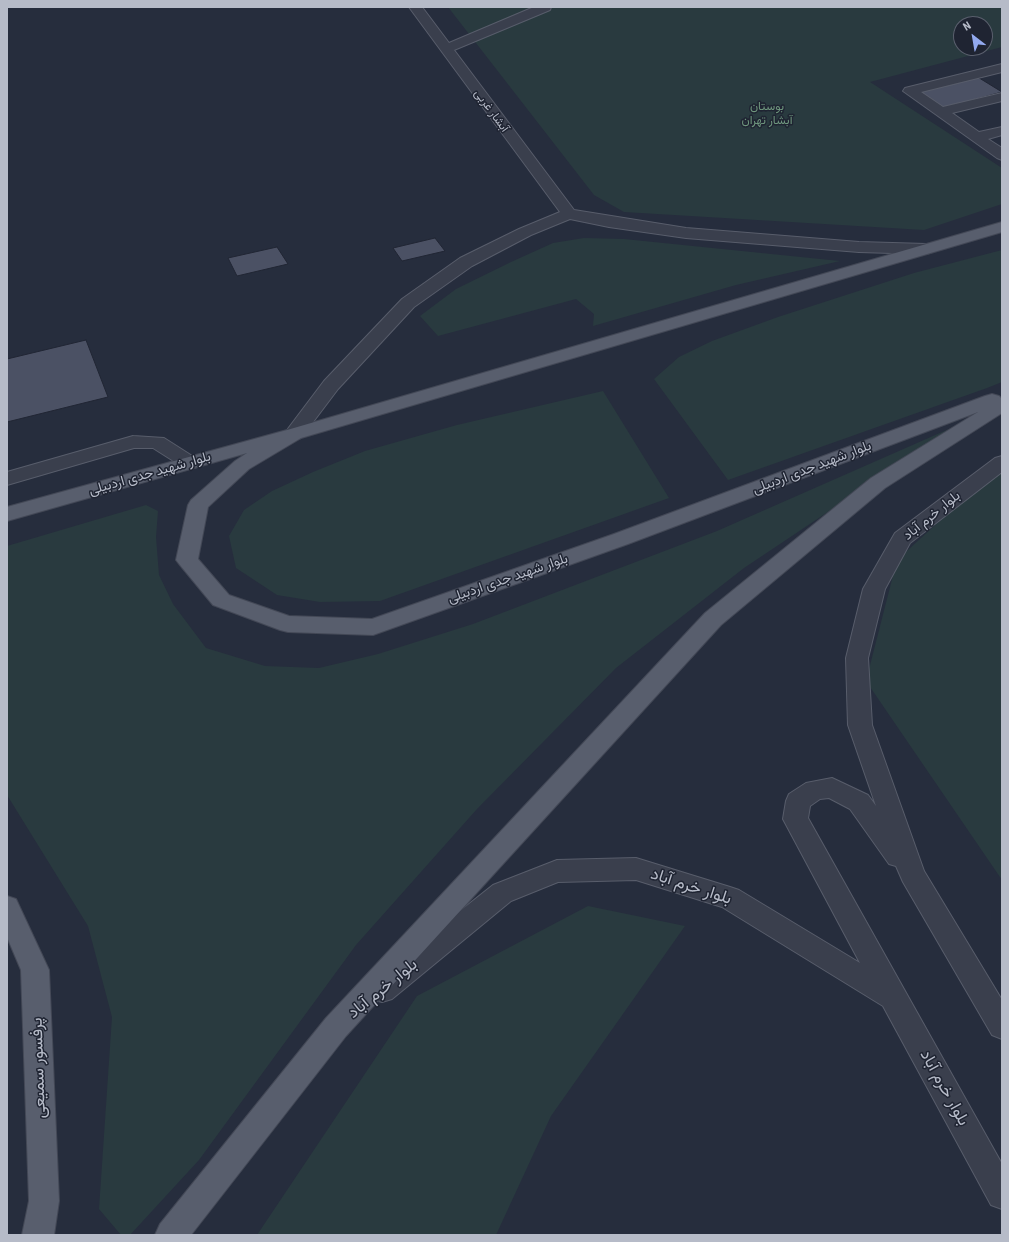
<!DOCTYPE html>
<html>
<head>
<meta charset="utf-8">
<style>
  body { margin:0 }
  #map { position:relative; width:1009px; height:1242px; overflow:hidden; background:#262d3d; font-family:"Roboto Condensed",sans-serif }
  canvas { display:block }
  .frame { position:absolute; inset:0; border:8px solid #b6bbc8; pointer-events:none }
  .north { position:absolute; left:953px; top:16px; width:40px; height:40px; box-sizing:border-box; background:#1f2432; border:1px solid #5b606e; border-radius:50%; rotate:329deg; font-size:11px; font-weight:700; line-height:16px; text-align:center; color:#b6bbc8 }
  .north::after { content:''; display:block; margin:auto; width:14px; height:18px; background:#93aaf0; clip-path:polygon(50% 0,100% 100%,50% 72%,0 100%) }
</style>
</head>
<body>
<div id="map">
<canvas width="1009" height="1242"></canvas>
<div class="frame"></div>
<div class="north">N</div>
</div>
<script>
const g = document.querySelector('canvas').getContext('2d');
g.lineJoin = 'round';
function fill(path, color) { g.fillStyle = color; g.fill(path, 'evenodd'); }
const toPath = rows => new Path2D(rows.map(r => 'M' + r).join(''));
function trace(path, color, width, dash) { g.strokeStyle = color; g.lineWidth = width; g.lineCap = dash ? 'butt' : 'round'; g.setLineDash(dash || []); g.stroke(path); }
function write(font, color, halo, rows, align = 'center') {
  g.font = font + ' "Roboto Condensed",Vazirmatn,sans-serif'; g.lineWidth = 3; g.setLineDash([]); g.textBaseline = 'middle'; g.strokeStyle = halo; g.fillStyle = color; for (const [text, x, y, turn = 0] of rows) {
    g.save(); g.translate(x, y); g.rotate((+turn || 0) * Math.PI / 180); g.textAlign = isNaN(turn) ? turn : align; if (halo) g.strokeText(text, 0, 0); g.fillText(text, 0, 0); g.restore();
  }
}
const green = toPath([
  [448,7,1002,7,1002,47,870,82,1002,168,1002,204,924,230,624,212,594,195],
  [961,24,985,24,985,48,961,48],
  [584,238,624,239,840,261,736,285,593,326,594,314,576,299,438,336,420,316,456,289,511,262,553,243],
  [1002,250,1002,382,987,388,728,480,654,379,679,357,712,341,778,317,914,273],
  [603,391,669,498,380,601,320,602,277,595,236,568,229,536,244,510,272,491,313,472,365,451,457,425],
  [958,425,744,568,616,668,477,809,356,945,199,1160,130,1235,121,1235,99,1209,112,1017,88,926,7,795,7,546,146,505,158,511,156,537,159,575,173,604,206,648,265,666,319,668,378,654,473,624,717,531],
  [1002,464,1002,880,866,681,897,560],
  [588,906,685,926,551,1116,496,1235,257,1235,417,996]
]);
const building = toPath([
  [976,76,1002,92,940,109,915,92,976,76],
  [435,238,445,251,402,261,393,248,435,238],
  [277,247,288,264,237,276,228,258,277,247],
  [86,340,108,397,7,422,7,359,86,340]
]);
const minor = toPath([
  [409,7,422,7,449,43,534,7,551,7,550,10,454,50,574,210,686,228,859,242,926,244,932,246,934,249,932,252,926,254,859,252,686,238,609,227,570,219,531,235,472,266,414,307,338,389,301,438,294,440,287,438,284,434,324,381,402,299,460,258,519,229,560,212,409,7],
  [1002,64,1002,72,921,92,943,107,1002,93,1002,101,952,113,979,132,1002,127,1002,135,988,139,1002,148,1002,160,997,158,903,91,905,88,1002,64],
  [133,436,164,438,197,459,200,463,197,467,190,469,183,467,153,448,134,448,7,485,7,472,133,436],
  [1002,456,1002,472,910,543,885,589,868,658,872,725,924,871,1002,1000,1002,1039,992,1035,903,882,896,866,889,864,850,809,829,798,820,799,810,806,808,818,1002,1164,1002,1209,991,1205,883,1006,722,907,636,880,558,882,511,901,392,999,382,1002,372,999,368,990,372,981,493,885,557,860,636,858,730,887,739,890,860,963,783,819,786,801,789,794,806,783,832,778,868,795,876,806,848,725,846,658,863,589,895,533,995,458,1002,456]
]);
const major = toPath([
  [1002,222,1002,232,301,438,249,469,208,507,198,559,229,595,289,616,372,619,614,534,985,396,992,394,999,396,1002,399,1002,413,885,488,721,625,346,1036,191,1235,155,1235,160,1224,326,1018,705,613,871,478,978,412,628,544,373,635,288,632,280,630,213,605,180,565,176,560,188,505,191,500,235,461,247,453,7,521,7,507,287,430,1002,222],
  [7,896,16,899,49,970,59,1201,54,1235,22,1235,29,1201,21,970,7,937,7,896]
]);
const farParknames = [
  ["بوستان",767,107],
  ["آبشار تهران",767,121]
];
const farStreetnames = [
  ["آبشار غربی",491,111,54]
];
const streetNames = [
  ["بلوار شهید جدی اردبیلی",812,468,-21],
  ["بلوار شهید جدی اردبیلی",150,474,-16],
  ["بلوار خرم آباد",932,516,-39],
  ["بلوار شهید جدی اردبیلی",508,579,-19]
];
const nearStreetnames = [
  ["بلوار خرم آباد",691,887,18],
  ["بلوار خرم آباد",383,989,-39],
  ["پرفسور سمیعی",39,1068,-92],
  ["بلوار خرم آباد",944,1088,61]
];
fill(green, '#293a3f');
fill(building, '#4b5164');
trace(building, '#212634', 1);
trace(minor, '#585d6b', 2);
trace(major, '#434856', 2);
fill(minor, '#3a3f4d');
fill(major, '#585e6d');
write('12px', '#6f977e', '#1f2432', farParknames);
write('12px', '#b6bbc8', '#1f2432', farStreetnames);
write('14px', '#b6bbc8', '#1f2432', streetNames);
write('17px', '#b6bbc8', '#1f2432', nearStreetnames);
</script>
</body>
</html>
